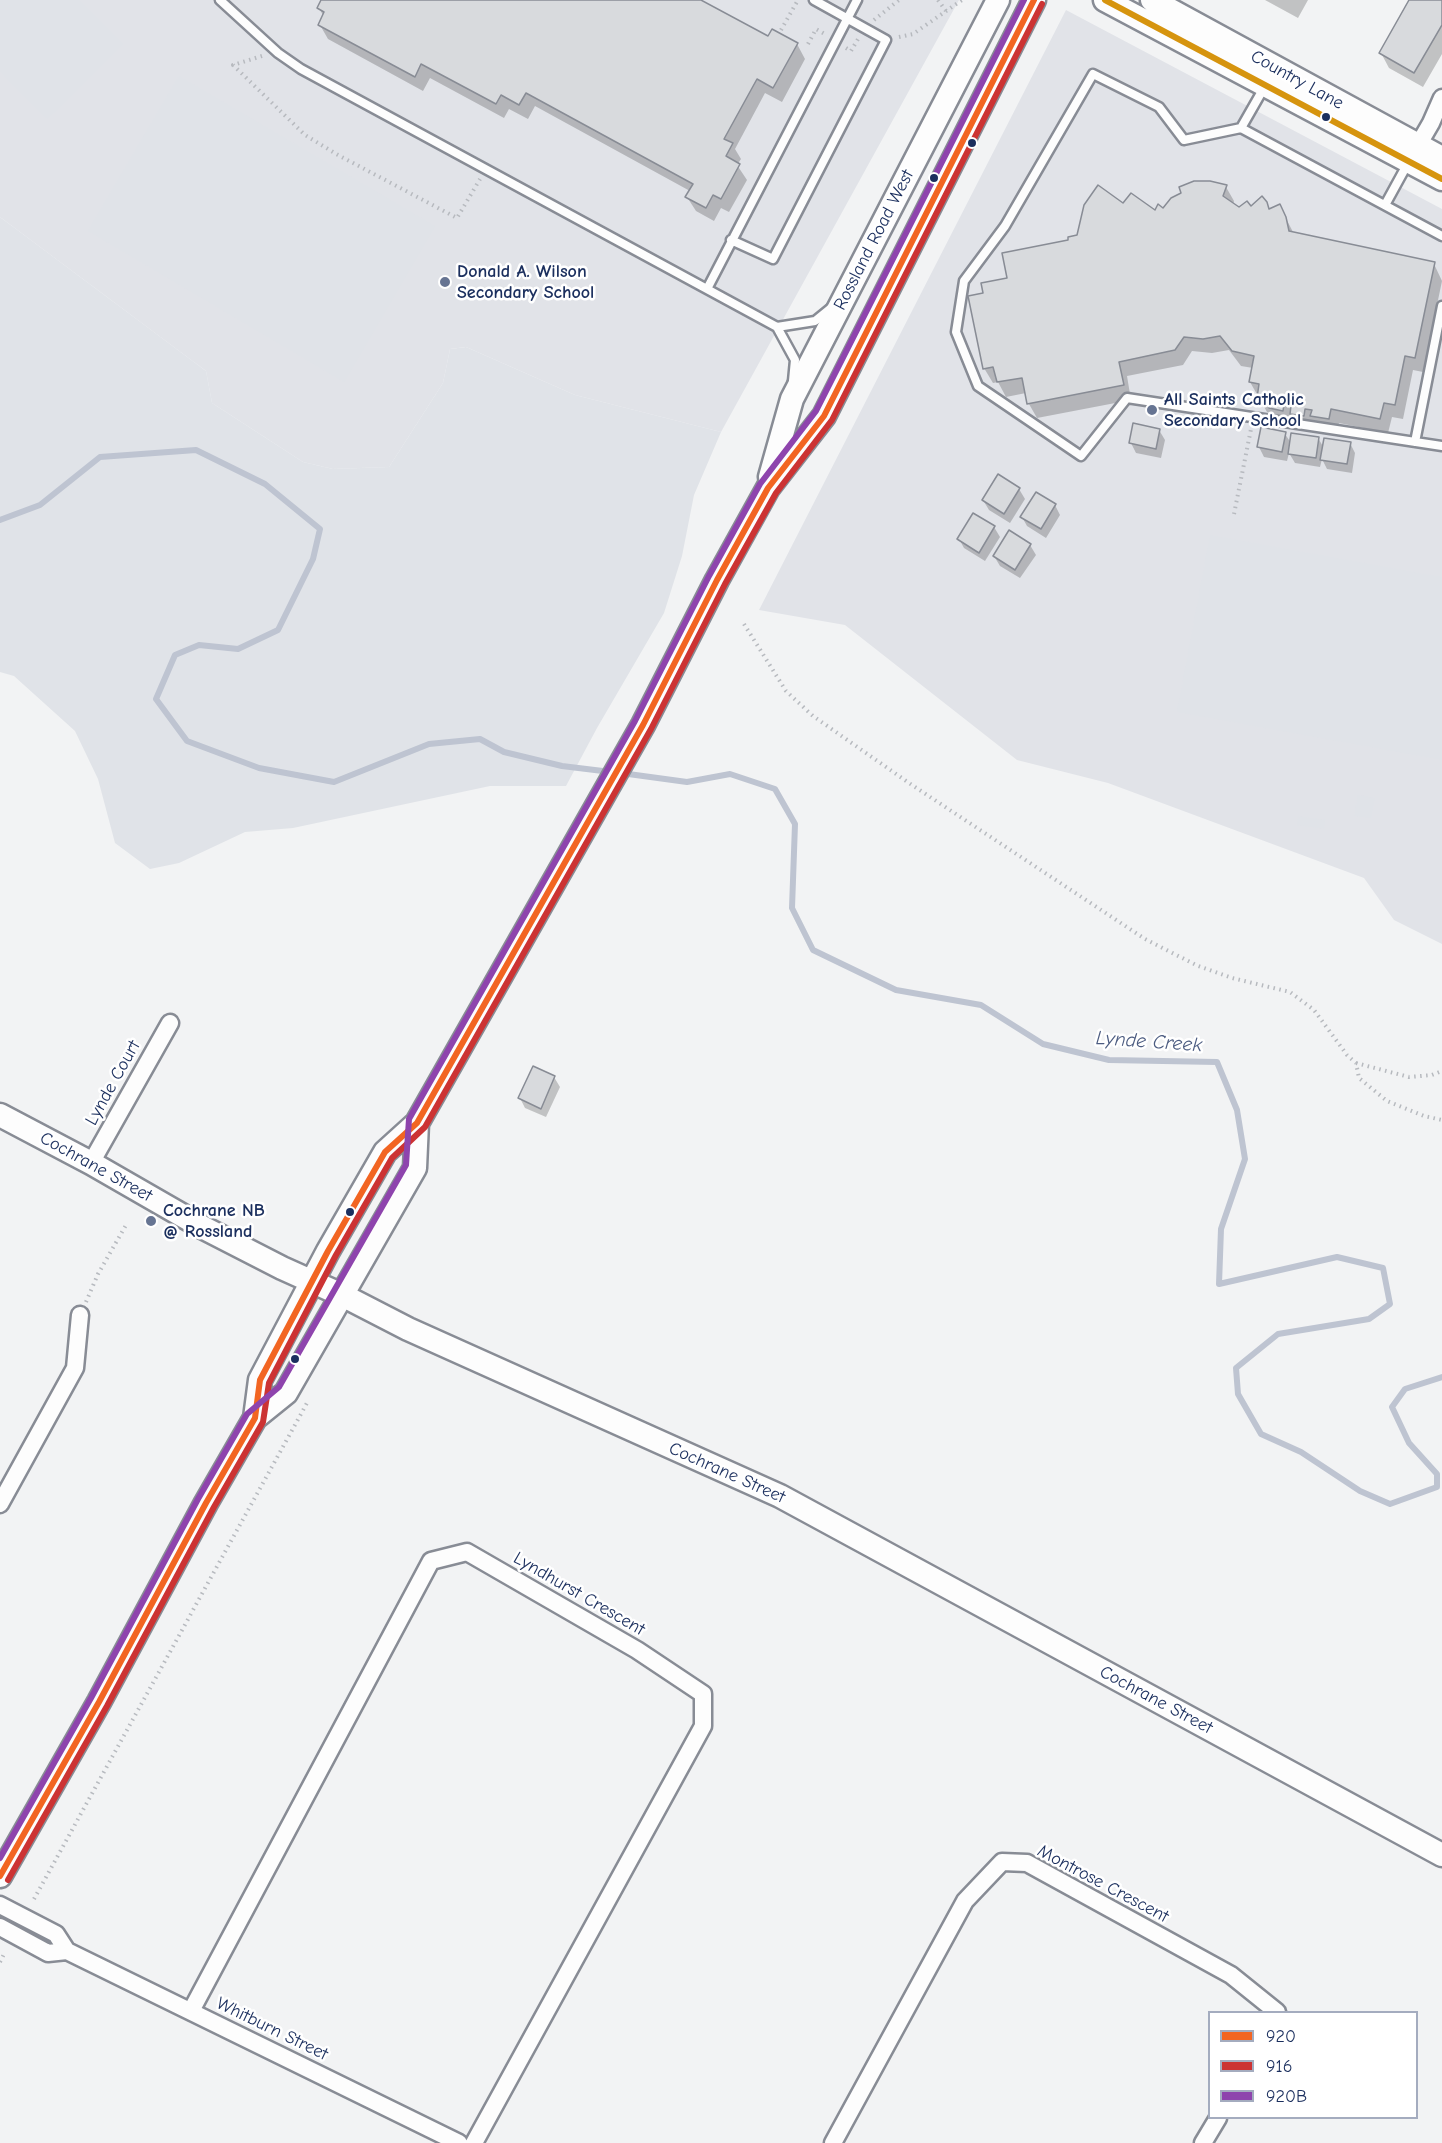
<!DOCTYPE html>
<html>
<head>
<meta charset="utf-8">
<style>
  body { margin:0 }
  #map { position:relative; width:1442px; height:2143px; overflow:hidden; background:#f2f3f4; font-family:"Comic Neue",sans-serif }
  canvas { display:block }
  .legend { position:absolute; left:1208px; top:2011px; width:210px; height:108px; box-sizing:border-box; background:#fff; border:2px solid #a4acbf; margin:0; padding:8px 10px; list-style:none; font-size:18px; color:#1b2f5e }
  .legend li { display:flex; align-items:center; gap:12px; height:30px }
  .legend b { width:30px; border:2px solid #a4acbf }
</style>
</head>
<body>
<div id="map">
<canvas width="1442" height="2143"></canvas>
<ul class="legend">
<li><b style="height:8px;background:#f26522"></b>920</li>
<li><b style="height:8px;background:#c33"></b>916</li>
<li><b style="height:8px;background:#8e44ad"></b>920B</li>
</ul>
</div>
<script>
const g = document.querySelector('canvas').getContext('2d');
g.lineJoin = 'round';
function fill(path, color) { g.fillStyle = color; g.fill(path, 'evenodd'); }
const toPath = rows => new Path2D(rows.map(r => 'M' + r).join(''));
function trace(path, color, width, dash) { g.strokeStyle = color; g.lineWidth = width; g.lineCap = dash ? 'butt' : 'round'; g.setLineDash(dash || []); g.stroke(path); }
function write(font, color, halo, rows, align = 'center') {
  g.font = font + ' "Comic Neue",sans-serif'; g.lineWidth = 5; g.setLineDash([]); g.textBaseline = 'middle'; g.strokeStyle = halo; g.fillStyle = color; for (const [text, x, y, turn = 0] of rows) {
    g.save(); g.translate(x, y); g.rotate((+turn || 0) * Math.PI / 180); g.textAlign = isNaN(turn) ? turn : align; if (halo) g.strokeText(text, 0, 0); g.fillText(text, 0, 0); g.restore();
  }
}
const built = toPath([
  [0,0,959,0,721,432,575,395,466,347,450,349,443,383,389,467,333,469,303,462,212,403,206,371,0,217],
  [1066,10,1442,209,1442,944,1394,920,1364,878,1108,783,1017,760,845,625,759,610]
]);
const green = toPath([
  [0,0,79,0,123,44,47,119,0,71],
  [179,76,435,226,344,382,88,231],
  [0,217,206,371,212,403,303,462,333,469,389,467,443,383,450,349,466,347,575,395,721,432,694,495,682,556,664,613,597,728,566,786,490,786,293,828,245,832,179,863,150,869,115,843,98,779,75,731,14,676,0,672],
  [1210,535,1442,577,1442,760,1177,712],
  [1358,795,1375,798,1371,818,1354,816],
  [1298,816,1325,820,1324,829,1297,825]
]);
const shadow = toPath([
  [323,0,698,0,769,38,797,44,805,59,782,102,765,93,735,149,741,159,737,165,747,180,729,212,721,208,714,221,696,211,687,197,690,191,535,106,528,119,509,109,504,118,430,78,423,91,328,39,320,25,324,17,319,8],
  [1265,0,1308,0,1298,18],
  [1411,0,1442,0,1442,54,1423,87,1389,68,1381,53],
  [1226,187,1234,201,1233,205,1239,209,1251,208,1266,203,1270,210,1279,205,1294,234,1434,264,1442,281,1423,372,1413,370,1403,419,1392,417,1388,433,1339,423,1336,433,1313,423,1312,430,1300,428,1293,416,1291,425,1280,422,1275,414,1267,412,1250,382,1253,368,1241,366,1229,350,1212,353,1192,351,1183,365,1127,376,1131,400,1037,418,1029,404,1026,393,1006,397,998,382,993,383,984,368,985,294,1079,237,1124,205,1155,212,1164,210],
  [1159,430,1165,440,1161,458,1136,453,1131,443],
  [1285,434,1291,443,1318,438,1324,448,1350,443,1355,453,1352,473,1327,469,1322,459,1320,467,1295,463,1289,453,1287,461,1264,457,1259,447],
  [1019,489,1025,499,1010,523,989,510,983,500],
  [1055,505,1060,515,1046,538,1027,526,1022,517],
  [994,527,1000,537,985,561,964,548,959,539],
  [1030,545,1036,555,1020,578,1000,566,994,556],
  [534,1068,554,1077,560,1087,546,1117,525,1108,520,1098]
]);
const stream = toPath([
  [0,520,40,505,100,457,196,450,265,484,320,529,313,559,278,630,238,649,199,645,175,655,156,699,187,741,259,768,334,782,429,744,480,739,504,752,562,766,611,772],
  [621,773,687,782,730,774,775,789,795,824,792,908,813,950,896,990,981,1005,1043,1044,1109,1060,1217,1062,1237,1110,1245,1159,1221,1229,1219,1284,1337,1257,1383,1268,1390,1304,1369,1319,1278,1334,1236,1368,1238,1394,1261,1434,1301,1452,1360,1491,1390,1504,1437,1487,1437,1474,1409,1443,1392,1407,1405,1389,1442,1377]
]);
const building = toPath([
  [321,0,701,0,768,36,772,29,798,43,773,88,757,79,724,139,733,143,726,156,740,164,721,199,713,195,706,208,685,197,693,184,526,93,519,105,501,95,496,104,421,64,415,77,318,25,324,12,317,8,321,0],
  [1409,0,1442,0,1442,25,1414,73,1379,53,1409,0],
  [1194,181,1210,181,1227,185,1223,196,1239,207,1247,201,1251,206,1262,196,1267,202,1269,209,1280,204,1286,217,1289,231,1435,262,1415,358,1405,356,1395,405,1384,403,1380,419,1331,409,1329,419,1310,416,1312,410,1305,409,1304,416,1290,414,1291,406,1284,404,1283,411,1269,408,1271,401,1257,398,1259,384,1249,382,1254,356,1232,351,1220,336,1203,339,1184,337,1175,350,1119,362,1124,385,1027,404,1022,378,997,382,993,367,983,369,968,296,983,293,981,283,1007,278,1002,253,1068,240,1068,237,1077,235,1084,205,1098,185,1123,203,1131,193,1155,210,1158,204,1163,208,1171,198,1181,193,1179,187,1194,181],
  [1133,423,1160,429,1156,449,1129,443,1133,423],
  [1261,427,1286,432,1282,452,1257,447,1261,427],
  [1291,433,1319,437,1316,458,1288,454,1291,433],
  [1324,438,1351,442,1347,464,1320,460,1324,438],
  [998,474,1020,488,1004,514,982,500,998,474],
  [1036,492,1056,504,1041,529,1020,517,1036,492],
  [973,513,995,526,979,553,957,539,973,513],
  [1009,530,1031,544,1015,570,993,556,1009,530],
  [533,1066,555,1076,541,1109,518,1098,533,1066]
]);
const path = toPath([
  [938,0,946,11],
  [874,20,899,0],
  [781,30,798,0],
  [899,37,913,34,962,0],
  [808,44,816,29,825,34],
  [846,48,851,51,858,39],
  [262,56,233,65,305,135,338,155,457,218,480,179],
  [1234,514,1251,429],
  [744,624,786,691,813,716,909,783,1145,939,1198,966,1232,978,1290,992,1314,1010,1347,1055,1356,1063,1359,1078,1387,1101,1424,1116,1442,1120],
  [1356,1063,1409,1077,1432,1075,1442,1071],
  [86,1302,98,1274,126,1225],
  [34,1899,307,1403],
  [0,1962,5,1952]
]);
const lane = toPath([
  [220,0,278,53,301,69,777,327,795,360,793,381],
  [1265,86,1241,128,1442,236],
  [1241,128,1184,140,1159,107,1093,74,1005,226,964,281,956,332,978,386,1081,456,1127,398,1442,446],
  [1385,205,1408,163],
  [731,240,773,259,886,40,814,0],
  [707,289,857,0],
  [777,327,815,321,831,308],
  [1415,442,1442,306]
]);
const street = toPath([
  [1413,154,1431,123,1442,98],
  [91,1163,170,1023],
  [0,1504,75,1368,80,1315],
  [0,1905,56,1934,67,1951],
  [0,1927,48,1953,67,1951,459,2143],
  [191,2011,431,1561,467,1552,637,1650,703,1694,703,1726,474,2143],
  [833,2143,965,1901,1002,1862,1027,1863,1231,1975,1277,2012],
  [1203,2143,1218,2118]
]);
const secondary = toPath([
  [1105,0,1442,179],
  [1152,0,1442,158],
  [770,477,792,399,998,0],
  [0,1115,91,1163,204,1228,282,1268,342,1295,408,1329,780,1496,1442,1855],
  [255,1418,286,1393,415,1168,417,1123],
  [0,1876,99,1702,206,1503,255,1418,260,1380,328,1251,385,1152,417,1123,643,725,717,580,768,488,824,416,1034,0]
]);
const bus1 = toPath([
  [0,1876,99,1702,206,1503,255,1418,260,1380,328,1251,385,1152,417,1123,643,725,717,580,768,488,824,416,1034,0]
]);
const bus2 = toPath([
  [8,1880,107,1706,214,1507,263,1422,269,1383,336,1255,392,1158,425,1127,651,729,725,584,776,493,832,420,1042,4]
]);
const bus3 = toPath([
  [0,1858,91,1698,198,1499,247,1414,279,1387,406,1165,409,1119,635,721,709,576,760,484,816,411,1024,0]
]);
const bus4 = toPath([
  [1105,0,1442,179]
]);
const markers = [
  [1326,117,5,"#1b2f5e"],
  [972,143,5,"#1b2f5e"],
  [934,178,5,"#1b2f5e"],
  [445,282,6,"#667492"],
  [1152,410,6,"#667492"],
  [350,1212,5,"#1b2f5e"],
  [151,1221,6,"#667492"],
  [295,1359,5,"#1b2f5e"]
];
const streetNames = [
  ["Country Lane",1297,80,29],
  ["Rossland Road West",874,240,-63],
  ["Lynde Court",113,1083,-61],
  ["Cochrane Street",96,1167,29],
  ["Cochrane Street",727,1473,24],
  ["Lyndhurst Crescent",579,1594,30],
  ["Cochrane Street",1156,1700,28],
  ["Montrose Crescent",1103,1884,28],
  ["Whitburn Street",272,2029,26]
];
const poiNames = [
  ["Donald A. Wilson",457,272],
  ["Secondary School",457,293],
  ["All Saints Catholic",1164,400],
  ["Secondary School",1164,421],
  ["Cochrane NB",163,1211],
  ["@ Rossland",163,1232]
];
const waterNames = [
  ["Lynde Creek",1149,1042,4]
];
fill(built, '#e1e3e8');
fill(green, '#e0e3e8');
fill(shadow, '#0003');
trace(stream, '#bec4d1', 6);
fill(building, '#d8dadd');
trace(building, '#888c95', 1.5);
trace(lane, '#888c95', 13);
trace(street, '#888c95', 21);
trace(secondary, '#888c95', 27);
trace(path, '#b7babf', 4, [1.5, 4.5]);
trace(lane, '#fdfdfd', 8);
trace(street, '#fdfdfd', 16);
trace(secondary, '#fdfdfd', 22);
trace(bus1, '#f26522', 6);
trace(bus2, '#c33', 6);
trace(bus3, '#8e44ad', 6);
trace(bus4, '#d6940e', 6);
for (const [x, y, r, color] of markers) { const dot = new Path2D(); dot.arc(x, y, r, 0, 2 * Math.PI); g.fillStyle = color; g.fill(dot); trace(dot, '#fff', 2); }
write('18px', '#1b2f5e', '#fff', streetNames);
write('bold 18px', '#1b2f5e', '#fff', poiNames, 'left');
write('italic 20px', '#4c5c81', '#fff', waterNames);
</script>
</body>
</html>
